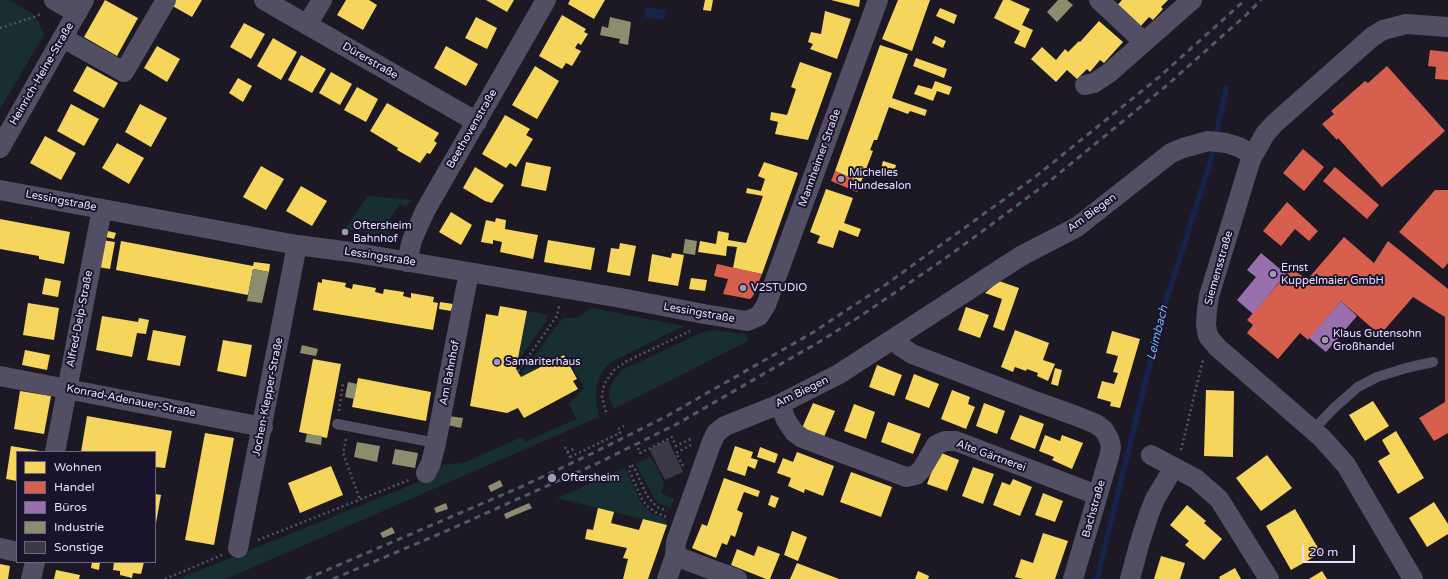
<!DOCTYPE html>
<html>
<head>
<meta charset="utf-8">
<style>
  body { margin:0 }
  #map { position:relative; width:1448px; height:579px; overflow:hidden; background:#1c1925; font-family:"Varela Round",sans-serif }
  canvas { display:block }
  .legend { position:absolute; left:16px; top:451px; width:140px; height:112px; box-sizing:border-box; background:#19132b; border:1px solid #6b657f; margin:0; padding:5px 7px; list-style:none; font-size:12px; color:#e5dffd }
  .legend li { display:flex; align-items:center; gap:8px; height:20px }
  .legend b { width:20px; border:1px solid #6b657f }
  .scale { position:absolute; left:1302px; top:545px; width:53px; height:18px; box-sizing:border-box; border:2px solid #e5dffd; border-top:0; padding-left:5px; font-size:12px; line-height:14px; white-space:nowrap; color:#e5dffd; -webkit-text-stroke:3px #19132b; paint-order:stroke }
</style>
</head>
<body>
<div id="map">
<canvas width="1448" height="579"></canvas>
<ul class="legend">
<li><b style="height:11px;background:#f6d55c"></b>Wohnen</li>
<li><b style="height:11px;background:#d6604d"></b>Handel</li>
<li><b style="height:11px;background:#9970ab"></b>Büros</li>
<li><b style="height:11px;background:#8c8c6e"></b>Industrie</li>
<li><b style="height:11px;background:#3b3846"></b>Sonstige</li>
</ul>
<div class="scale">20 m</div>
</div>
<script>
const g = document.querySelector('canvas').getContext('2d');
g.lineJoin = 'round';
function fill(path, color) { g.fillStyle = color; g.fill(path, 'evenodd'); }
const toPath = rows => new Path2D(rows.map(r => 'M' + r).join(''));
function trace(path, color, width, dash) { g.strokeStyle = color; g.lineWidth = width; g.lineCap = dash ? 'butt' : 'round'; g.setLineDash(dash || []); g.stroke(path); }
function write(font, color, halo, rows, align = 'center') {
  g.font = font + ' "Varela Round",sans-serif'; g.lineWidth = 4; g.setLineDash([]); g.textBaseline = 'middle'; g.strokeStyle = halo; g.fillStyle = color; for (const [text, x, y, turn = 0] of rows) {
    g.save(); g.translate(x, y); g.rotate((+turn || 0) * Math.PI / 180); g.textAlign = isNaN(turn) ? turn : align; if (halo) g.strokeText(text, 0, 0); g.fillText(text, 0, 0); g.restore();
  }
}
const green = toPath([
  [0,0,9,0,32,13,39,22,44,35,0,109],
  [368,196,411,200,406,207,400,204,389,220,395,224,387,236,345,229],
  [591,308,684,326,613,361,607,366,602,372,597,384,596,394,596,401,599,417,226,579,178,579,429,478,432,473,443,465,466,462,522,437,525,442,574,420,577,420,569,404,584,388,565,353,521,377,520,375,563,318,577,318],
  [527,311,547,315,546,322,518,361],
  [713,330,745,334,748,341,614,409,609,397,610,387,615,378,622,370,703,332],
  [651,456,664,483,661,493,674,499,671,508,660,504,654,498,636,464],
  [625,468,641,502,651,513,667,520,667,525,557,498]
]);
const water = toPath([
  [646,7,666,10,664,20,644,17]
]);
const homes = toPath([
  [105,0,138,18,117,56,84,37],
  [171,0,202,0,192,17,169,4],
  [346,0,369,0,377,5,363,30,337,15],
  [486,0,514,0,507,12],
  [570,0,605,0,594,19,568,4],
  [705,0,713,0,711,11,703,10],
  [831,0,860,0,859,7],
  [898,0,930,0,912,51,882,39],
  [1003,0,1010,0,1030,9,1022,25,1033,30,1025,48,1014,43,1020,31,994,18],
  [1122,0,1168,0,1161,7,1163,9,1153,20,1149,17,1139,28,1116,7],
  [940,8,957,15,954,24,936,16],
  [825,11,851,19,837,59,810,49,813,44,808,42,811,32,821,34],
  [562,15,586,29,584,32,588,34,581,45,578,43,575,48,581,51,572,66,566,63,562,69,539,56],
  [476,17,497,28,487,49,465,38],
  [1099,21,1123,42,1104,63,1100,60,1090,72,1087,69,1077,79,1067,70,1056,82,1031,59,1042,47,1056,60,1065,49,1068,52,1079,41,1080,42],
  [244,23,265,34,251,59,230,47],
  [935,36,946,41,943,48,932,43],
  [273,38,297,52,281,80,257,66],
  [880,45,908,54,892,98,927,110,925,116,910,111,908,114,889,107,877,140,874,140,870,150,873,151,861,182,835,171],
  [157,46,180,59,167,82,144,68],
  [446,46,478,64,466,86,434,68],
  [301,55,326,69,312,93,288,80],
  [916,58,947,69,944,78,913,66],
  [800,62,832,73,808,140,775,134,778,122,770,120,771,112,787,115,796,89,791,87],
  [87,66,118,83,104,108,73,91],
  [535,66,559,81,537,119,512,105],
  [331,72,352,84,340,105,319,93],
  [238,78,252,86,243,102,229,93],
  [935,81,952,87,949,95,937,91,933,101,914,94,918,85,932,89],
  [357,87,378,99,366,122,344,110],
  [387,103,439,133,434,141,437,143,430,154,427,153,420,163,397,150,398,148,370,131],
  [71,104,99,119,84,146,57,131],
  [140,104,167,118,151,147,125,132],
  [505,115,530,129,526,135,533,139,516,167,510,163,506,168,482,154],
  [45,136,76,153,61,180,30,163],
  [117,143,144,158,129,184,102,168],
  [883,161,896,165,894,173,881,169],
  [526,162,551,167,546,191,521,186],
  [764,162,798,173,762,274,733,268,737,247,727,246,726,256,698,252,700,241,716,244,718,231,729,233,728,240,746,243,763,196,746,193,747,188,761,191,765,179,758,176],
  [261,166,284,179,266,210,243,197],
  [475,167,504,185,492,203,485,201,463,188],
  [301,186,327,201,312,226,286,211],
  [826,189,853,198,844,223,861,229,858,237,839,230,833,248,817,243,820,236,810,232],
  [451,212,472,225,461,245,439,232],
  [496,218,506,220,505,229,538,235,533,259,500,252,502,242,493,240,493,244,481,242,486,220,495,222],
  [0,219,70,232,64,264,39,259,39,256,0,249],
  [108,231,116,233,114,239,106,237],
  [102,240,115,242,110,269,98,267],
  [548,240,595,248,591,270,544,262],
  [121,241,253,266,254,262,270,264,269,272,253,269,248,295,116,270],
  [620,243,636,246,630,276,607,272,611,248,619,249],
  [672,253,684,255,678,286,648,281,652,254,671,258],
  [45,278,61,281,58,297,42,294],
  [691,278,707,280,705,291,689,289],
  [322,279,346,283,345,287,352,289,353,284,376,288,375,292,383,294,384,289,404,292,403,296,411,298,411,293,434,297,433,302,438,303,433,330,313,310,318,282,322,283],
  [999,281,1019,288,1004,331,993,327,1002,299,985,293],
  [440,302,453,304,451,311,439,309],
  [28,303,59,308,54,340,23,335],
  [500,306,527,311,516,369,521,377,564,355,577,379,573,381,578,389,524,418,518,408,507,413,470,406,486,314,498,316],
  [966,307,989,315,980,338,958,330],
  [102,316,138,322,139,318,149,320,146,334,137,333,132,357,96,350],
  [153,330,186,336,180,366,147,360],
  [1015,330,1049,343,1043,360,1055,364,1048,381,1037,376,1038,373,1027,369,1026,371,1015,367,1013,372,1001,367],
  [1112,331,1140,339,1120,408,1110,406,1111,402,1097,398,1102,381,1114,384,1118,373,1113,372,1118,356,1106,353],
  [223,340,252,345,246,377,217,371],
  [25,350,50,355,47,370,22,365],
  [313,359,341,364,327,438,299,432],
  [877,365,902,375,894,396,869,387],
  [1055,368,1062,370,1058,386,1051,384],
  [914,374,939,384,929,408,905,399],
  [358,378,431,392,426,421,352,407],
  [952,390,970,397,968,404,975,407,966,429,941,419],
  [1206,390,1234,391,1233,457,1204,456],
  [20,391,51,396,44,434,14,429],
  [1373,401,1389,426,1365,441,1349,415],
  [813,403,835,411,824,437,802,428],
  [984,403,1005,411,997,434,976,426],
  [854,404,875,412,866,439,844,431],
  [1020,415,1044,424,1035,449,1010,439],
  [87,416,172,431,165,468,155,467,155,452,81,452],
  [888,422,921,434,913,454,881,442],
  [1396,431,1424,478,1398,494,1378,461,1390,454,1382,440],
  [205,433,234,438,214,545,185,540],
  [1045,435,1060,441,1062,435,1083,443,1072,469,1052,460,1054,457,1039,451],
  [11,446,40,451,17,452,17,481,6,479],
  [735,446,753,452,751,458,758,460,755,469,748,466,745,476,727,470],
  [760,447,778,454,775,463,757,457],
  [797,452,834,466,823,496,805,489,804,493,788,486,791,478,777,473,783,458,793,462],
  [939,452,959,460,947,491,927,484],
  [1267,455,1292,488,1261,511,1236,478],
  [331,466,343,495,300,513,288,483],
  [973,467,994,474,983,504,962,496],
  [851,472,892,487,881,517,840,502],
  [724,478,760,491,758,497,744,492,737,510,743,513,735,537,731,535,727,545,722,543,716,558,692,548,702,524,707,526],
  [1013,479,1032,487,1020,516,993,505,1002,482,1010,485],
  [1043,493,1063,501,1055,522,1035,515],
  [155,494,161,495,156,523,155,523],
  [771,495,779,498,775,508,768,505],
  [1434,502,1448,524,1448,534,1427,547,1409,518],
  [1187,505,1206,521,1204,523,1222,539,1204,560,1185,545,1189,541,1170,525],
  [598,508,614,512,611,523,639,530,643,519,667,525,648,579,623,579,628,559,623,558,627,548,585,539,587,529,593,530],
  [1295,509,1321,553,1291,570,1266,526],
  [792,531,807,537,798,561,784,555],
  [1043,533,1068,541,1055,579,1023,579,1015,577,1021,559,1033,563],
  [758,546,780,554,770,579,766,579,731,565,737,549,754,556],
  [1161,556,1185,563,1180,579,1154,579],
  [92,562,100,562,99,570,91,568],
  [114,562,144,562,141,574,133,573,132,578,120,575,120,571,113,570],
  [797,563,839,579,790,579],
  [0,564,10,566,8,579,0,579],
  [1235,568,1241,579,1220,579,1219,577],
  [56,570,80,575,79,579,54,579],
  [918,571,929,576,928,579,915,579],
  [1322,571,1327,579,1309,579]
]);
const shops = toPath([
  [1430,50,1448,52,1448,80,1435,79,1436,67,1428,66],
  [1387,66,1445,131,1382,187,1338,138,1337,140,1322,124,1334,114,1331,111,1365,81,1368,83],
  [1303,149,1324,167,1304,191,1283,173],
  [1335,167,1379,205,1367,219,1323,181],
  [835,171,861,182,857,192,831,181],
  [1435,190,1448,190,1448,263,1443,269,1399,232],
  [1287,202,1318,231,1309,241,1295,229,1281,246,1263,231],
  [1344,237,1374,263,1388,241,1448,289,1448,433,1434,441,1419,418,1445,402,1445,317,1413,297,1380,335,1341,301,1308,340,1300,333,1278,359,1247,333,1253,325,1247,320,1292,268,1307,280],
  [717,264,762,274,753,296,750,299,723,294,728,279,714,276]
]);
const offices = toPath([
  [1261,253,1286,274,1253,314,1237,300,1256,277,1247,270],
  [1341,301,1357,316,1326,352,1309,338]
]);
const industry = toPath([
  [1058,0,1067,0,1073,5,1057,22,1047,12],
  [610,17,631,22,628,45,619,43,620,39,600,35,602,26,608,28],
  [685,239,697,241,695,255,683,253],
  [253,269,269,272,262,303,247,301],
  [302,345,318,349,316,356,300,353],
  [348,382,357,384,354,399,345,397],
  [449,416,463,418,461,428,447,425],
  [307,434,322,436,321,445,305,442],
  [357,442,380,446,377,462,354,457],
  [395,449,418,453,415,468,392,464],
  [500,480,503,486,491,492,488,486],
  [446,503,448,509,436,513,434,508],
  [529,503,532,508,506,519,504,514],
  [392,527,395,533,383,538,380,533]
]);
const stream = toPath([
  [1097,579,1163,310,1209,167,1226,89]
]);
const building = toPath([
  [668,440,683,472,665,480,649,449]
]);
const path = toPath([
  [0,28,37,16,42,13],
  [518,371,557,316,559,306],
  [339,411,343,383],
  [606,412,602,397,603,389,605,383,614,370,627,361,690,331],
  [346,439,343,453,360,500],
  [565,447,571,459],
  [638,448,640,453,672,437,676,446,691,439],
  [1181,450,1203,360],
  [567,452,576,448],
  [570,457,620,433,618,429,624,426],
  [683,466,676,453,691,445],
  [666,517,655,512,647,506,642,499,629,470,631,464,634,467,647,496,657,507,667,511],
  [258,540,409,480],
  [165,579,222,555]
]);
const lane = toPath([
  [337,424,436,443],
  [1313,430,1335,407,1358,387,1377,377,1406,368,1433,362]
]);
const street = toPath([
  [54,0,77,13],
  [264,0,477,122],
  [1099,0,1144,42],
  [307,25,322,0],
  [63,38,124,72,166,0],
  [1085,85,1094,83,1109,73,1192,0],
  [0,148,84,0],
  [0,190,297,245,351,252,621,298,704,314,747,321,759,316,766,305,878,0],
  [407,262,412,240,425,211,546,0],
  [895,339,900,346,912,354,1035,401,1079,417,1096,424,1104,430,1109,439,1111,447,1109,457,1073,579],
  [0,376,263,427],
  [780,404,786,420,794,432,802,438,906,477,916,475,922,469,936,445,945,441,956,441,1097,495],
  [55,452,102,209],
  [1151,455,1196,479,1219,499,1269,579],
  [426,473,431,463,436,443,469,272],
  [0,548,17,552],
  [238,548,297,245],
  [675,556,737,579],
  [31,579,35,562],
  [667,579,675,556,676,542,711,444,716,433,725,426,780,404,839,374,1021,256,1077,227,1171,153,1183,148,1208,141,1226,143,1239,147,1253,155],
  [1130,579,1139,545,1149,514,1155,499,1174,467],
  [1413,579,1346,465,1322,438,1217,347,1208,336,1206,325,1207,310,1209,296,1251,159,1265,134,1275,123,1372,37,1383,30,1406,24,1448,27]
]);
const rail = toPath([
  [306,579,523,486,595,452,667,416,812,333,888,283,1035,177,1158,78,1245,0],
  [333,579,451,529,600,462,675,425,819,342,859,317,940,262,980,233,1051,180,1166,86,1246,15,1261,0]
]);
const markers = [
  [841,179,4,"#9f9ab1"],
  [345,232,4,"#9f9ab1"],
  [1273,274,4,"#9f9ab1"],
  [743,288,4,"#9f9ab1"],
  [1325,340,4,"#9f9ab1"],
  [497,362,4,"#9f9ab1"],
  [552,478,5,"#9f9ab1"]
];
const streetNames = [
  ["Dürerstraße",370,61,30],
  ["Heinrich-Heine-Straße",42,74,-60],
  ["Beethovenstraße",472,129,-60],
  ["Mannheimer Straße",820,158,-70],
  ["Lessingstraße",61,201,11],
  ["Am Biegen",1092,213,-36],
  ["Lessingstraße",380,257,9],
  ["Siemensstraße",1219,268,-74],
  ["Lessingstraße",699,313,10],
  ["Alfred-Delp-Straße",80,319,-79],
  ["Am Bahnhof",450,373,-79],
  ["Am Biegen",802,392,-26],
  ["Jochen-Klepper-Straße",268,397,-79],
  ["Konrad-Adenauer-Straße",131,401,11],
  ["Alte Gärtnerei",991,456,20],
  ["Bachstraße",1094,509,-74]
];
const poiNames = [
  ["Michelles",849,173],
  ["Hundesalon",849,186],
  ["Oftersheim",353,226],
  ["Bahnhof",353,239],
  ["Ernst",1281,268],
  ["Kuppelmaier GmbH",1281,281],
  ["V2STUDIO",751,288],
  ["Klaus Gutensohn",1333,334],
  ["Großhandel",1333,347],
  ["Samariterhaus",505,362],
  ["Oftersheim",561,478]
];
const waterNames = [
  ["Leimbach",1158,333,-76]
];
fill(green, '#182f32');
fill(water, '#15254a');
fill(homes, '#f6d55c');
fill(shops, '#d6604d');
fill(offices, '#9970ab');
fill(industry, '#8c8c6e');
trace(stream, '#15254a', 5.5);
fill(building, '#3b3846');
trace(path, '#4c5765', 2.5, [2, 3]);
trace(lane, '#524f65', 10);
trace(street, '#524f65', 20);
trace(rail, '#4c5b6c', 3, [6, 5]);
for (const [x, y, r, color] of markers) { const dot = new Path2D(); dot.arc(x, y, r, 0, 2 * Math.PI); g.fillStyle = color; g.fill(dot); trace(dot, '#19132b', 1.5); }
write('11px', '#e5dffd', '#19132b', streetNames);
write('11px', '#e5dffd', '#19132b', poiNames, 'left');
write('italic 12px', '#75b1f5', '#19132b', waterNames);
</script>
</body>
</html>
